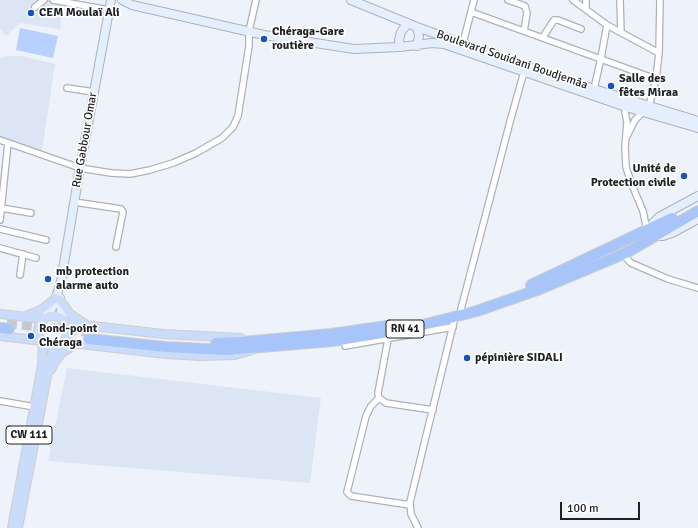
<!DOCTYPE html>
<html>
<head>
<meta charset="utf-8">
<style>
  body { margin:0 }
  #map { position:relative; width:698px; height:528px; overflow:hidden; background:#eef2fb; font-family:Signika,sans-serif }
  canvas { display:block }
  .scale { position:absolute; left:560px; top:502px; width:80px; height:18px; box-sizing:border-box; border:2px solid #1f2124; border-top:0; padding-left:5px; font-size:12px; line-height:14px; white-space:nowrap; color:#1f2124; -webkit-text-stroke:3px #fff; paint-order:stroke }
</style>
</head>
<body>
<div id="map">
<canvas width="698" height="528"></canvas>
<div class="scale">100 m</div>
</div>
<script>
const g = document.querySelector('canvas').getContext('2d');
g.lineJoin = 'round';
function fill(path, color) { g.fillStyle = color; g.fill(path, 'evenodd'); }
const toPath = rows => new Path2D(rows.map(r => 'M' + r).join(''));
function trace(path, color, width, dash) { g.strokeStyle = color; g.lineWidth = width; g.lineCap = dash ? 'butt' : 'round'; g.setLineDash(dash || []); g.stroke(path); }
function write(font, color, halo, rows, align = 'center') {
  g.font = font + ' Signika,sans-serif'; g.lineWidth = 3.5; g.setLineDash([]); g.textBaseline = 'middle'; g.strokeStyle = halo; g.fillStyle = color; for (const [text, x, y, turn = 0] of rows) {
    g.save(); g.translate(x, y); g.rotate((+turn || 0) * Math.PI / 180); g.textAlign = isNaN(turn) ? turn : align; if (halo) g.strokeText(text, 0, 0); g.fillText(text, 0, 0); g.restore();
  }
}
const built = toPath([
  [0,0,48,0,63,3,60,29,20,23,6,36,0,29],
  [7,56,21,56,55,64,42,151,0,137,0,58],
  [67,368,321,398,310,483,48,461]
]);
const green = toPath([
  [20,28,58,36,53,58,16,50]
]);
const highwayTunnel = toPath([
  [7,323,89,332]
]);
const street = toPath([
  [53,0,109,10],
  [508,0,525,6,527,13,524,31],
  [573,0,607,25,659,53],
  [586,0,586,9],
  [620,0,621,32],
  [35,7,44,0],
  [471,12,656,79],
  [543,37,554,20,558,20,581,29],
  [463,43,474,0],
  [67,88,94,92],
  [594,89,601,58,607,25],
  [626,105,625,112,627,122,625,147,626,167,632,185,643,211,647,231],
  [626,138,635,120,649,106,656,79,659,53,660,0],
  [0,140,80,168,111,173,130,174,150,170,173,163,196,153,222,138,233,127,238,116,249,46,249,31,256,0],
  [74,202,121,209,123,212,116,247],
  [1,208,31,213],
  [0,220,8,143],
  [0,229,46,240],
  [0,248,36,258],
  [622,254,631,263,668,279,698,288],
  [20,275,23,254],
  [461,309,511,118,524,72],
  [388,339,378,393,379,398,386,403,433,410],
  [345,346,453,327],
  [379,398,371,406,366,416,347,492,351,496,410,505],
  [0,401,35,407],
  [418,528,411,514,410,502,455,317]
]);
const secondary = toPath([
  [122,0,132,5,264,35,354,49,400,47,432,43,444,44,626,107,698,128],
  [351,0,417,27,525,66,594,89,698,121],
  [417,46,419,36,417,27],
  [400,47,399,40,401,32,408,23],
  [650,229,652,224,659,217,698,196],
  [657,236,663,236,672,233,698,219],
  [60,298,61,310,63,319],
  [45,318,54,305,61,281,80,168,111,0]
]);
const primary = toPath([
  [60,300,70,314,84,323],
  [0,314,44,319],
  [28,315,41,310,56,298],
  '38 331a15 15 0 1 1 30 0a15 15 0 1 1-30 0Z',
  [66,323,163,334,241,338],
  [0,336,42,341],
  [63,342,166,354,201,356,235,355,252,350],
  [51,370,54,363,62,353,76,344],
  [12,528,42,365,43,342],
  [18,528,49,366,52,353,57,345]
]);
const highway = toPath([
  [531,285,672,218],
  [0,328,9,329],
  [89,339,166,347,226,350,333,341,407,329,477,311,540,289,626,253,698,211],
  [216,343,242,342,331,334,387,326]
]);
const markers = [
  [31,13,4,"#1952be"],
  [264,39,4,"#1952be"],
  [611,86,4,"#1952be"],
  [684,176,4,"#1952be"],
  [48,279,4,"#1952be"],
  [31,336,4,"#1952be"],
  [467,358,4,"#1952be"]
];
const shields = [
  [405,329,38],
  [29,435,46]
];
const shieldNames = [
  ["RN 41",405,329],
  ["CW 111",29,435]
];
const poiNames = [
  ["CEM Moulaï Ali",39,13],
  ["Chéraga-Gare",272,32],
  ["routière",272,46],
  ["Salle des",619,79],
  ["fêtes Miraa",619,93],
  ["Unité de",676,169,"right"],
  ["Protection civile",676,183,"right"],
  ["mb protection",56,272],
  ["alarme auto",56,286],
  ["Rond-point",39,329],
  ["Chéraga",39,343],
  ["pépinière SIDALI",475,358]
];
const streetNames = [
  ["Boulevard Souidani Boudjemâa",512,60,19],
  ["Rue Gabbour Omar",85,140,-80]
];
fill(built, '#dce5f4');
fill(green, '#b7d1fe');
trace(highwayTunnel, '#c5c8d0', 10, [10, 5]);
trace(street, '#adb2b9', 8);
trace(secondary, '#adb2b9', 10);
trace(primary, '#cececf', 10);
trace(highway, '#cececf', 12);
trace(street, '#fff', 5.5);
trace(secondary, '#e5eefd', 8);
trace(primary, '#cbdcfb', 8);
trace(highway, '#a8c5f9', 10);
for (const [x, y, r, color] of markers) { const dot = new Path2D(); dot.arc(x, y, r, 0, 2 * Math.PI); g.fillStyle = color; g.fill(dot); trace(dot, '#fff', 1.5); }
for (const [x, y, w] of shields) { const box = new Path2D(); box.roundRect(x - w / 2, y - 9, w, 18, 3); g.fillStyle = '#fff'; g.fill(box); trace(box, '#1f2124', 1); }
write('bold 11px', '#1f2124', null, shieldNames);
write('bold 12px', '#1f2124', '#fff', poiNames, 'left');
write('12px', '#1f2124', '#fff', streetNames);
</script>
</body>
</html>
